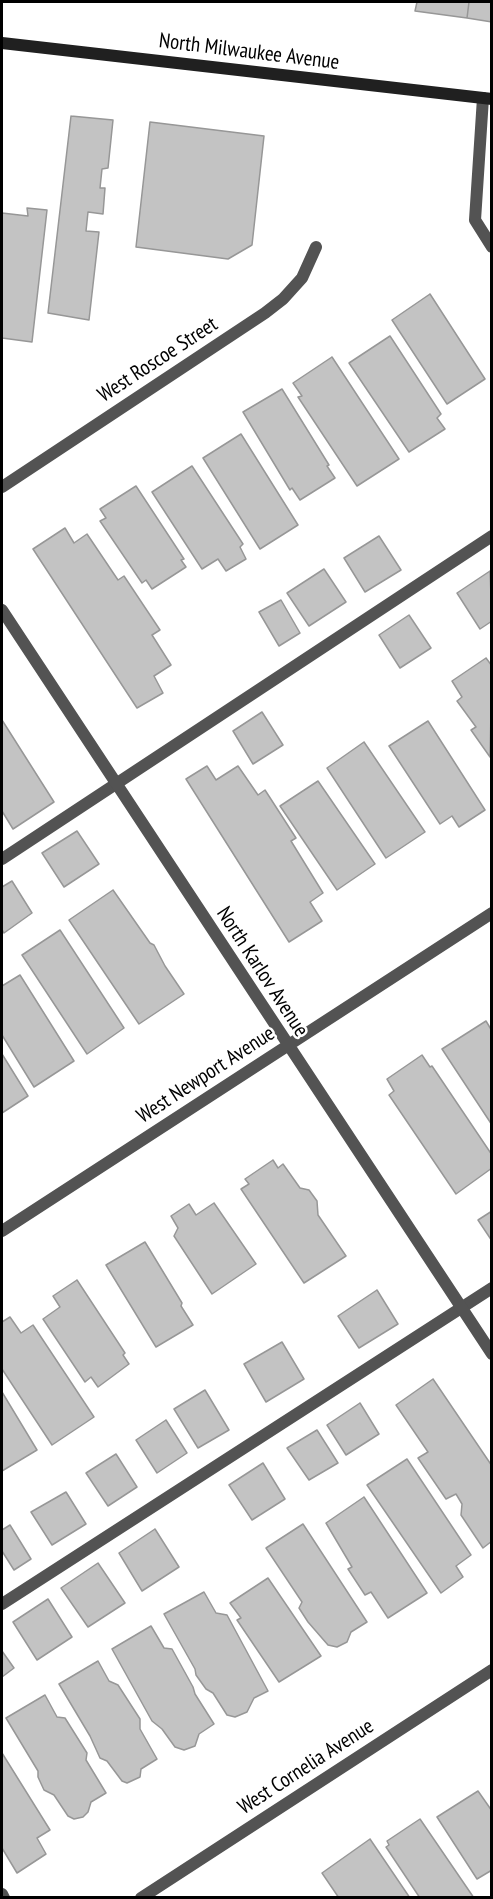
<!DOCTYPE html>
<html>
<head>
<meta charset="utf-8">
<style>
  body { margin:0 }
  #map { position:relative; width:493px; height:1899px; overflow:hidden; background:#fff; font-family:"PT Sans Narrow",sans-serif }
  canvas { display:block }
  .frame { position:absolute; inset:0; border:3px solid #000; pointer-events:none }
</style>
</head>
<body>
<div id="map">
<canvas width="493" height="1899"></canvas>
<div class="frame"></div>
</div>
<script>
const g = document.querySelector('canvas').getContext('2d');
g.lineJoin = 'round';
function fill(path, color) { g.fillStyle = color; g.fill(path, 'evenodd'); }
const toPath = rows => new Path2D(rows.map(r => 'M' + r).join(''));
function trace(path, color, width, dash) { g.strokeStyle = color; g.lineWidth = width; g.lineCap = dash ? 'butt' : 'round'; g.setLineDash(dash || []); g.stroke(path); }
function write(font, color, halo, rows, align = 'center') {
  g.font = font + ' "PT Sans Narrow",sans-serif'; g.lineWidth = 5; g.setLineDash([]); g.textBaseline = 'middle'; g.strokeStyle = halo; g.fillStyle = color; for (const [text, x, y, turn = 0] of rows) {
    g.save(); g.translate(x, y); g.rotate((+turn || 0) * Math.PI / 180); g.textAlign = isNaN(turn) ? turn : align; if (halo) g.strokeText(text, 0, 0); g.fillText(text, 0, 0); g.restore();
  }
}
const building = toPath([
  [417,2,469,2,467,18,415,11,417,2],
  [469,2,492,2,492,22,467,18,469,2],
  [71,116,113,120,108,168,102,169,100,188,105,188,103,214,88,212,86,231,99,232,89,320,48,313,71,116],
  [150,122,264,136,252,245,228,259,136,247,150,122],
  [27,208,47,210,32,342,2,338,2,213,28,216,27,208],
  [430,294,485,379,447,404,392,320,430,294],
  [390,336,441,414,437,418,445,429,409,452,349,363,390,336],
  [332,357,399,459,357,486,298,397,302,396,293,383,332,357],
  [282,389,329,465,327,466,335,478,300,500,292,488,290,490,243,412,282,389],
  [241,434,298,525,260,549,203,458,241,434],
  [192,466,243,544,240,547,246,559,226,571,218,559,202,569,152,492,192,466],
  [136,486,184,559,181,560,186,567,152,589,146,580,142,583,100,521,106,518,100,509,136,486],
  [65,528,74,543,87,534,118,580,124,576,160,630,152,635,171,665,154,676,163,693,137,708,33,549,65,528],
  [379,536,401,570,365,592,344,558,379,536],
  [324,569,346,602,309,626,287,593,324,569],
  [490,571,492,621,480,629,457,593,490,571],
  [281,600,300,633,279,646,259,612,281,600],
  [409,615,431,648,400,668,379,635,409,615],
  [486,658,492,666,490,757,471,730,476,727,457,701,462,697,452,681,486,658],
  [262,712,283,745,253,764,233,731,262,712],
  [2,720,54,802,13,829,2,811,2,720],
  [428,721,485,810,459,827,452,816,440,824,389,746,428,721],
  [364,742,425,832,386,858,327,768,364,742],
  [207,766,216,780,238,766,258,795,265,790,296,838,291,841,323,893,310,902,322,921,289,942,186,779,207,766],
  [318,781,375,864,337,890,280,806,318,781],
  [77,831,99,864,64,887,42,853,77,831],
  [12,881,32,913,4,933,2,930,2,887,12,881],
  [113,890,150,943,154,945,165,966,184,994,139,1024,69,920,113,890],
  [60,930,124,1028,87,1054,22,955,60,930],
  [20,975,74,1061,34,1087,2,1035,2,986,20,975],
  [486,1021,492,1031,492,1125,442,1049,486,1021],
  [2,1054,28,1096,2,1113,2,1054],
  [422,1055,430,1067,432,1066,492,1155,492,1168,456,1194,389,1095,394,1091,387,1079,422,1055],
  [273,1160,278,1168,283,1164,300,1188,309,1190,317,1201,318,1215,346,1256,304,1283,241,1189,249,1184,245,1179,273,1160],
  [214,1203,256,1264,212,1294,174,1236,178,1228,171,1216,189,1204,196,1215,214,1203],
  [492,1211,492,1241,478,1220,492,1211],
  [145,1242,182,1303,181,1306,193,1325,156,1347,106,1265,145,1242],
  [77,1280,125,1353,123,1355,129,1364,98,1387,91,1377,85,1382,43,1319,60,1307,53,1296,77,1280],
  [377,1290,398,1324,359,1348,338,1316,377,1290],
  [10,1317,21,1333,33,1325,94,1417,52,1445,2,1369,2,1322,10,1317],
  [282,1342,304,1379,266,1402,244,1364,282,1342],
  [433,1379,492,1466,492,1541,483,1548,461,1515,462,1504,456,1494,446,1499,418,1458,428,1452,396,1405,433,1379],
  [205,1390,229,1430,198,1448,174,1409,205,1390],
  [2,1392,37,1450,2,1471,2,1392],
  [360,1403,379,1434,346,1455,327,1425,360,1403],
  [166,1420,187,1453,157,1473,136,1440,166,1420],
  [317,1430,338,1463,309,1480,287,1448,317,1430],
  [116,1454,137,1487,108,1506,86,1473,116,1454],
  [407,1459,471,1555,456,1566,463,1577,441,1593,367,1485,407,1459],
  [263,1463,285,1499,252,1520,229,1485,263,1463],
  [66,1492,86,1524,52,1545,31,1512,66,1492],
  [364,1497,427,1593,388,1618,371,1592,365,1595,348,1569,352,1567,326,1523,364,1497],
  [303,1524,367,1622,351,1632,347,1642,337,1647,328,1645,308,1622,299,1608,302,1602,266,1548,303,1524],
  [10,1525,31,1559,14,1570,2,1551,2,1530,10,1525],
  [155,1529,179,1567,142,1591,119,1553,155,1529],
  [98,1563,125,1603,88,1627,61,1588,98,1563],
  [268,1578,321,1656,279,1682,237,1620,241,1618,230,1603,268,1578],
  [204,1592,216,1613,227,1615,268,1691,254,1698,247,1712,235,1717,227,1715,213,1693,206,1689,196,1675,195,1669,164,1614,204,1592],
  [48,1599,72,1637,37,1660,13,1622,48,1599],
  [151,1626,164,1648,172,1649,193,1687,195,1694,214,1724,199,1734,195,1746,184,1750,175,1747,162,1729,152,1721,112,1649,151,1626],
  [2,1651,14,1668,2,1677,2,1651],
  [98,1661,109,1681,118,1685,140,1719,140,1729,157,1759,141,1769,140,1777,127,1783,122,1781,107,1761,100,1758,90,1736,59,1684,98,1661],
  [45,1695,57,1717,65,1718,87,1753,86,1760,106,1793,91,1802,88,1812,83,1817,74,1819,68,1816,54,1795,44,1790,38,1777,38,1771,6,1718,45,1695],
  [2,1753,50,1830,37,1838,46,1854,17,1873,2,1848,2,1753],
  [478,1791,492,1811,492,1870,477,1879,437,1817,478,1791],
  [420,1819,474,1898,420,1898,386,1847,389,1845,387,1841,420,1819],
  [370,1839,410,1898,339,1898,322,1873,370,1839]
]);
const lane = toPath([
  [483,98,475,220,492,247],
  [2,859,492,536],
  [2,1604,492,1288],
  [2,1894,4,1898]
]);
const street = toPath([
  [2,487,265,313,283,299,302,278,316,247],
  [2,610,492,1354],
  [2,1231,492,913],
  [141,1898,492,1670]
]);
const secondary = toPath([
  [2,43,492,99]
]);
const streetNames = [
  ["North Milwaukee Avenue",249,52,7],
  ["West Roscoe Street",158,360,-33],
  ["North Karlov Avenue",262,972,57],
  ["West Newport Avenue",206,1075,-33],
  ["West Cornelia Avenue",306,1767,-33]
];
fill(building, '#c3c3c3');
trace(building, '#979797', 1.5);
trace(lane, '#535353', 12);
trace(street, '#535353', 12);
trace(secondary, '#202020', 12);
write('21px', '#000', '#fff', streetNames);
</script>
</body>
</html>
